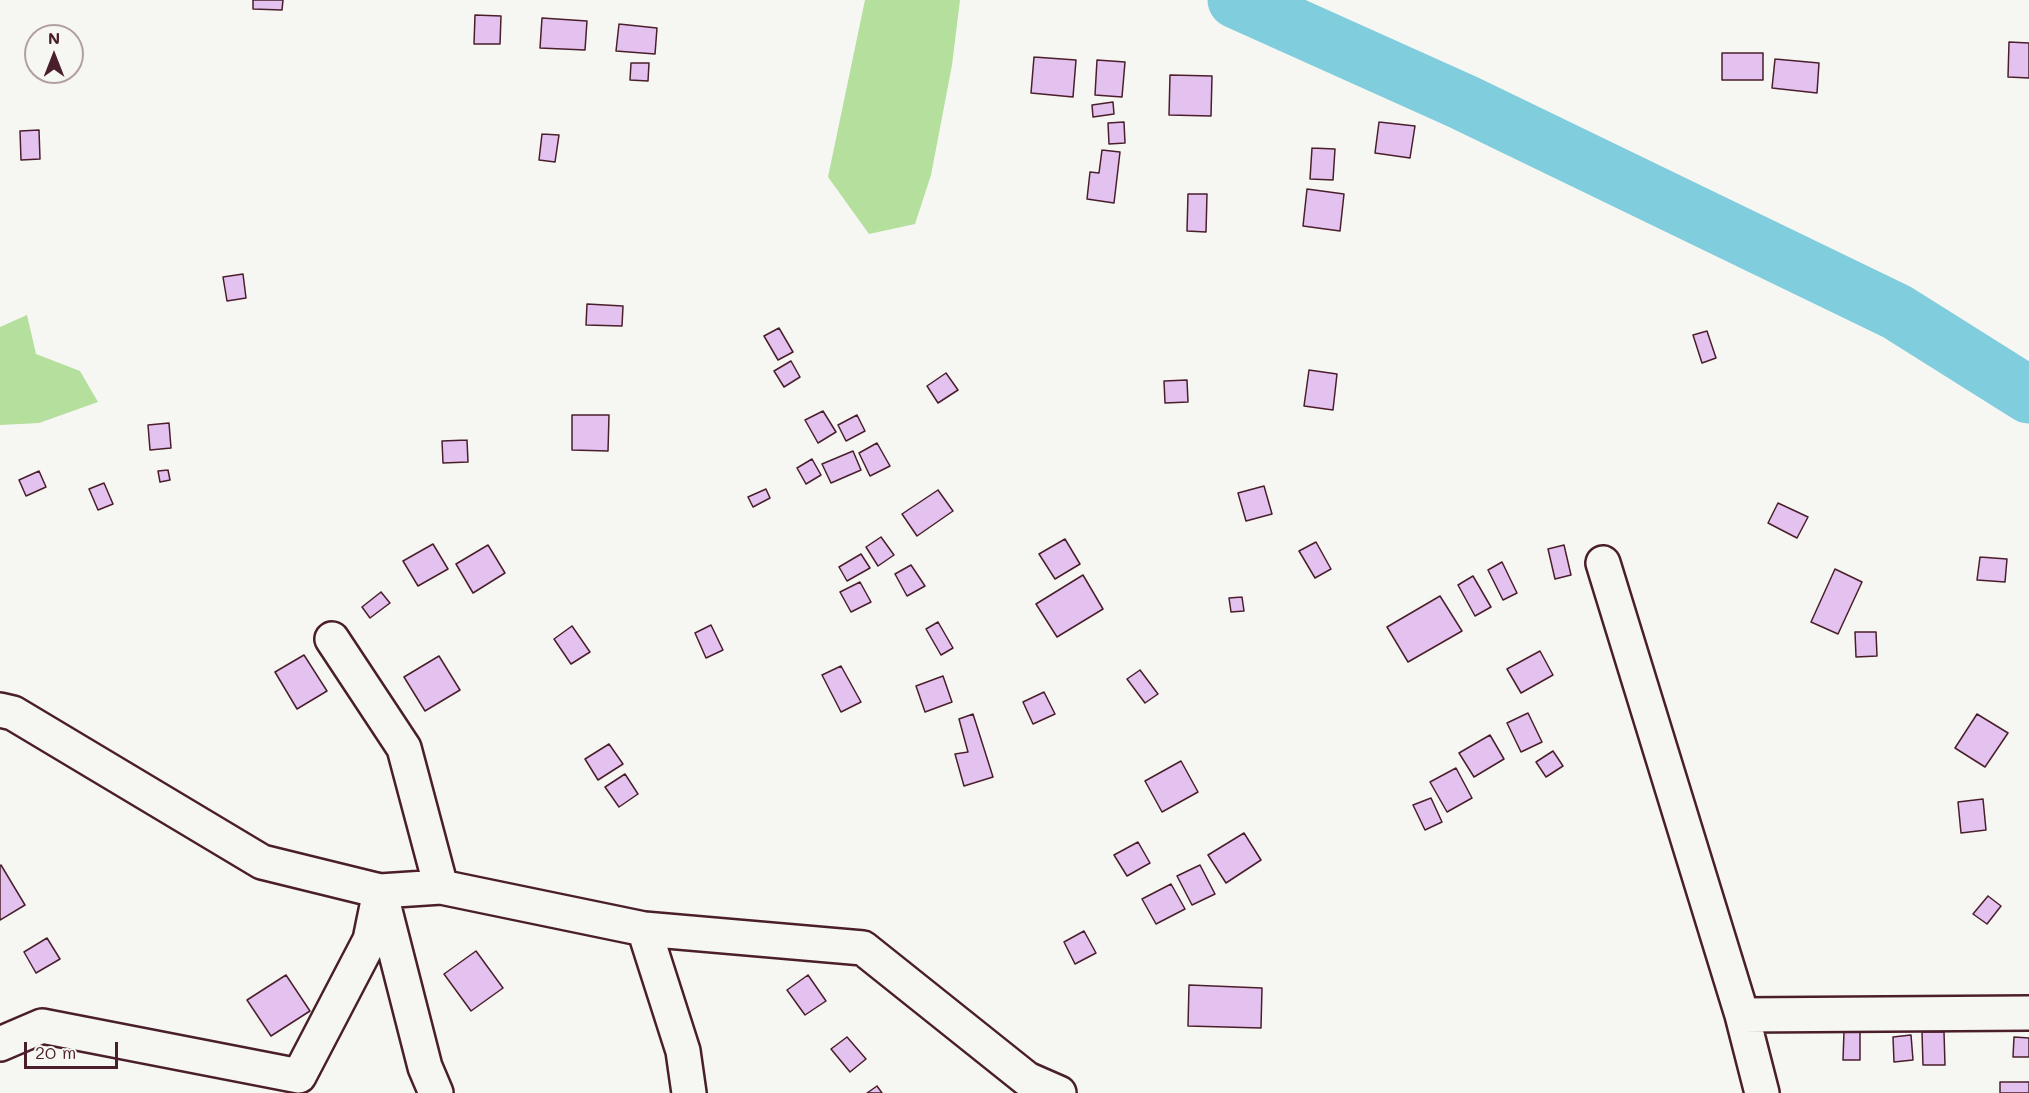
<!DOCTYPE html>
<html>
<head>
<meta charset="utf-8">
<style>
  body { margin:0 }
  #map { position:relative; width:2029px; height:1093px; overflow:hidden; background:#f6f6f2; font-family:Mali,sans-serif }
  canvas { display:block }
  .north { position:absolute; left:24px; top:24px; width:60px; height:60px; box-sizing:border-box; background:#f6f6f2; border:2px solid #b1a0a2; border-radius:50%; rotate:0deg; font-size:16px; font-weight:700; line-height:24px; text-align:center; color:#4a1f2b }
  .north::after { content:''; display:block; margin:auto; width:21px; height:27px; background:#4a1f2b; clip-path:polygon(50% 0,100% 100%,50% 72%,0 100%) }
  .scale { position:absolute; left:24px; top:1042px; width:94px; height:27px; box-sizing:border-box; border:3px solid #4a1f2b; border-top:0; padding-left:8px; font-size:18px; line-height:21px; white-space:nowrap; color:#4a1f2b; -webkit-text-stroke:4px #f6f6f2; paint-order:stroke }
</style>
</head>
<body>
<div id="map">
<canvas width="2029" height="1093"></canvas>
<div class="north">N</div>
<div class="scale">20 m</div>
</div>
<script>
const g = document.querySelector('canvas').getContext('2d');
g.lineJoin = 'round';
function fill(path, color) { g.fillStyle = color; g.fill(path, 'evenodd'); }
const toPath = rows => new Path2D(rows.map(r => 'M' + r).join(''));
function trace(path, color, width, dash) { g.strokeStyle = color; g.lineWidth = width; g.lineCap = dash ? 'butt' : 'round'; g.setLineDash(dash || []); g.stroke(path); }
const green = toPath([
  [865,0,960,0,952,65,931,175,915,224,869,234,828,177],
  [27,315,36,354,80,371,98,402,39,423,0,425,0,327]
]);
const river = toPath([
  [1236,0,1463,102,1897,312,2029,395]
]);
const building = toPath([
  [253,0,283,0,282,10,253,9,253,0],
  [475,15,501,16,500,44,474,44,475,15],
  [542,18,587,21,585,50,540,48,542,18],
  [619,24,657,28,655,54,616,51,619,24],
  [2009,42,2029,43,2029,78,2008,77,2009,42],
  [1722,53,1763,53,1763,80,1722,80,1722,53],
  [1034,57,1076,60,1073,97,1031,93,1034,57],
  [1775,59,1819,63,1817,93,1772,88,1775,59],
  [1097,60,1125,62,1122,97,1095,95,1097,60],
  [631,63,649,63,648,81,630,80,631,63],
  [1170,75,1212,76,1211,116,1169,115,1170,75],
  [1113,102,1114,114,1093,117,1092,105,1113,102],
  [1124,122,1125,143,1109,144,1108,123,1124,122],
  [1379,122,1415,126,1410,158,1375,153,1379,122],
  [39,130,40,159,21,160,20,131,39,130],
  [542,134,559,135,555,162,539,160,542,134],
  [1312,148,1335,149,1333,180,1310,179,1312,148],
  [1102,150,1120,152,1114,203,1087,199,1090,172,1099,173,1102,150],
  [1307,189,1344,194,1340,231,1303,226,1307,189],
  [1188,194,1207,194,1206,232,1187,231,1188,194],
  [243,274,246,298,227,301,223,277,243,274],
  [587,304,623,306,622,326,586,325,587,304],
  [779,328,793,352,778,360,764,336,779,328],
  [1707,331,1716,358,1702,363,1693,335,1707,331],
  [791,361,800,377,784,387,774,371,791,361],
  [1309,370,1337,374,1333,410,1304,406,1309,370],
  [946,373,958,390,938,403,927,386,946,373],
  [1187,380,1188,402,1165,403,1164,381,1187,380],
  [823,411,836,432,818,443,805,420,823,411],
  [572,415,609,415,608,451,572,450,572,415],
  [857,415,865,431,846,441,838,425,857,415],
  [169,423,171,448,150,450,148,425,169,423],
  [467,440,468,462,443,463,442,441,467,440],
  [877,443,890,466,870,476,859,453,877,443],
  [853,451,861,470,831,483,822,464,853,451],
  [812,459,821,475,806,484,797,468,812,459],
  [168,470,170,480,160,482,158,471,168,470],
  [39,471,46,487,26,496,19,480,39,471],
  [104,483,113,504,98,510,89,489,104,483],
  [1264,486,1272,514,1246,521,1238,493,1264,486],
  [766,489,770,498,753,507,748,497,766,489],
  [938,490,953,511,917,536,902,514,938,490],
  [1778,503,1808,517,1797,538,1768,523,1778,503],
  [881,537,894,555,878,566,866,547,881,537],
  [1065,539,1080,564,1055,579,1039,554,1065,539],
  [1316,542,1331,569,1315,578,1299,551,1316,542],
  [433,544,448,569,418,586,403,561,433,544],
  [488,545,505,573,473,593,456,564,488,545],
  [1564,545,1571,575,1555,579,1548,549,1564,545],
  [861,554,870,568,847,581,839,567,861,554],
  [1980,557,2007,559,2005,582,1977,580,1980,557],
  [1502,562,1517,593,1503,600,1488,570,1502,562],
  [911,565,925,586,907,596,895,574,911,565],
  [1835,569,1862,582,1838,634,1811,622,1835,569],
  [1083,575,1103,609,1057,637,1036,604,1083,575],
  [1473,576,1491,607,1475,616,1458,585,1473,576],
  [860,582,871,602,851,612,840,592,860,582],
  [381,592,390,603,370,618,362,607,381,592],
  [1440,596,1462,631,1408,662,1387,627,1440,596],
  [1242,597,1244,611,1231,612,1229,598,1242,597],
  [938,622,953,648,941,655,926,629,938,622],
  [711,625,723,650,706,658,695,633,711,625],
  [572,626,590,652,571,664,554,639,572,626],
  [1855,632,1876,632,1877,656,1856,657,1855,632],
  [1540,651,1553,675,1521,693,1507,669,1540,651],
  [304,655,327,691,297,709,275,672,304,655],
  [439,656,460,690,425,711,404,677,439,656],
  [841,666,861,702,841,712,822,675,841,666],
  [1140,670,1158,694,1145,703,1127,679,1140,670],
  [943,676,952,702,925,712,916,686,943,676],
  [1044,692,1055,714,1033,724,1023,702,1044,692],
  [1528,713,1542,742,1521,752,1507,723,1528,713],
  [973,714,993,777,964,786,955,754,968,752,959,719,973,714],
  [1977,714,2008,733,1985,767,1955,748,1977,714],
  [1490,735,1504,759,1474,777,1459,753,1490,735],
  [609,744,623,764,598,780,585,759,609,744],
  [1553,751,1563,766,1546,777,1536,762,1553,751],
  [1181,761,1198,792,1162,812,1145,781,1181,761],
  [1456,768,1472,798,1447,812,1430,782,1456,768],
  [625,774,638,794,619,807,605,787,625,774],
  [1431,798,1442,822,1425,830,1413,805,1431,798],
  [1983,799,1986,830,1961,833,1958,802,1983,799],
  [1244,833,1261,860,1226,883,1208,855,1244,833],
  [1138,842,1150,863,1127,876,1114,855,1138,842],
  [1,865,25,905,0,920,0,866,1,865],
  [1200,865,1215,894,1192,905,1177,876,1200,865],
  [1171,884,1185,909,1156,924,1142,899,1171,884],
  [1988,896,2001,906,1987,924,1973,914,1988,896],
  [1084,931,1096,953,1075,964,1064,942,1084,931],
  [47,938,60,959,36,973,24,952,47,938],
  [476,951,503,988,471,1011,444,974,476,951],
  [286,975,310,1011,271,1036,247,1000,286,975],
  [808,975,826,1001,805,1015,787,990,808,975],
  [1189,985,1262,988,1261,1028,1188,1026,1189,985],
  [1844,1031,1860,1031,1860,1060,1843,1060,1844,1031],
  [1922,1032,1944,1032,1945,1065,1923,1065,1922,1032],
  [1911,1035,1913,1060,1894,1062,1893,1037,1911,1035],
  [847,1037,866,1059,850,1072,831,1049,847,1037],
  [2014,1037,2029,1038,2029,1057,2013,1057,2014,1037],
  [2000,1082,2029,1082,2029,1093,2000,1093,2000,1082],
  [877,1086,882,1093,867,1093,877,1086]
]);
const minor = toPath([
  [1603,563,1742,1015,1762,1093],
  [332,639,404,748,441,887],
  [0,710,13,713,262,862,380,891,425,1067,436,1093],
  [644,929,683,1051,689,1093],
  [1742,1015,2029,1013],
  [0,1044,42,1026,299,1076,370,940,380,891,441,887,644,929,863,948,1027,1079,1059,1093]
]);
fill(green, '#b4df9c');
trace(river, '#7fcddd', 57);
fill(building, '#e3c2ef');
trace(building, '#4a1f2b', 1.5);
trace(minor, '#4a1f2b', 38);
trace(minor, '#f6f6f2', 33);
</script>
</body>
</html>
